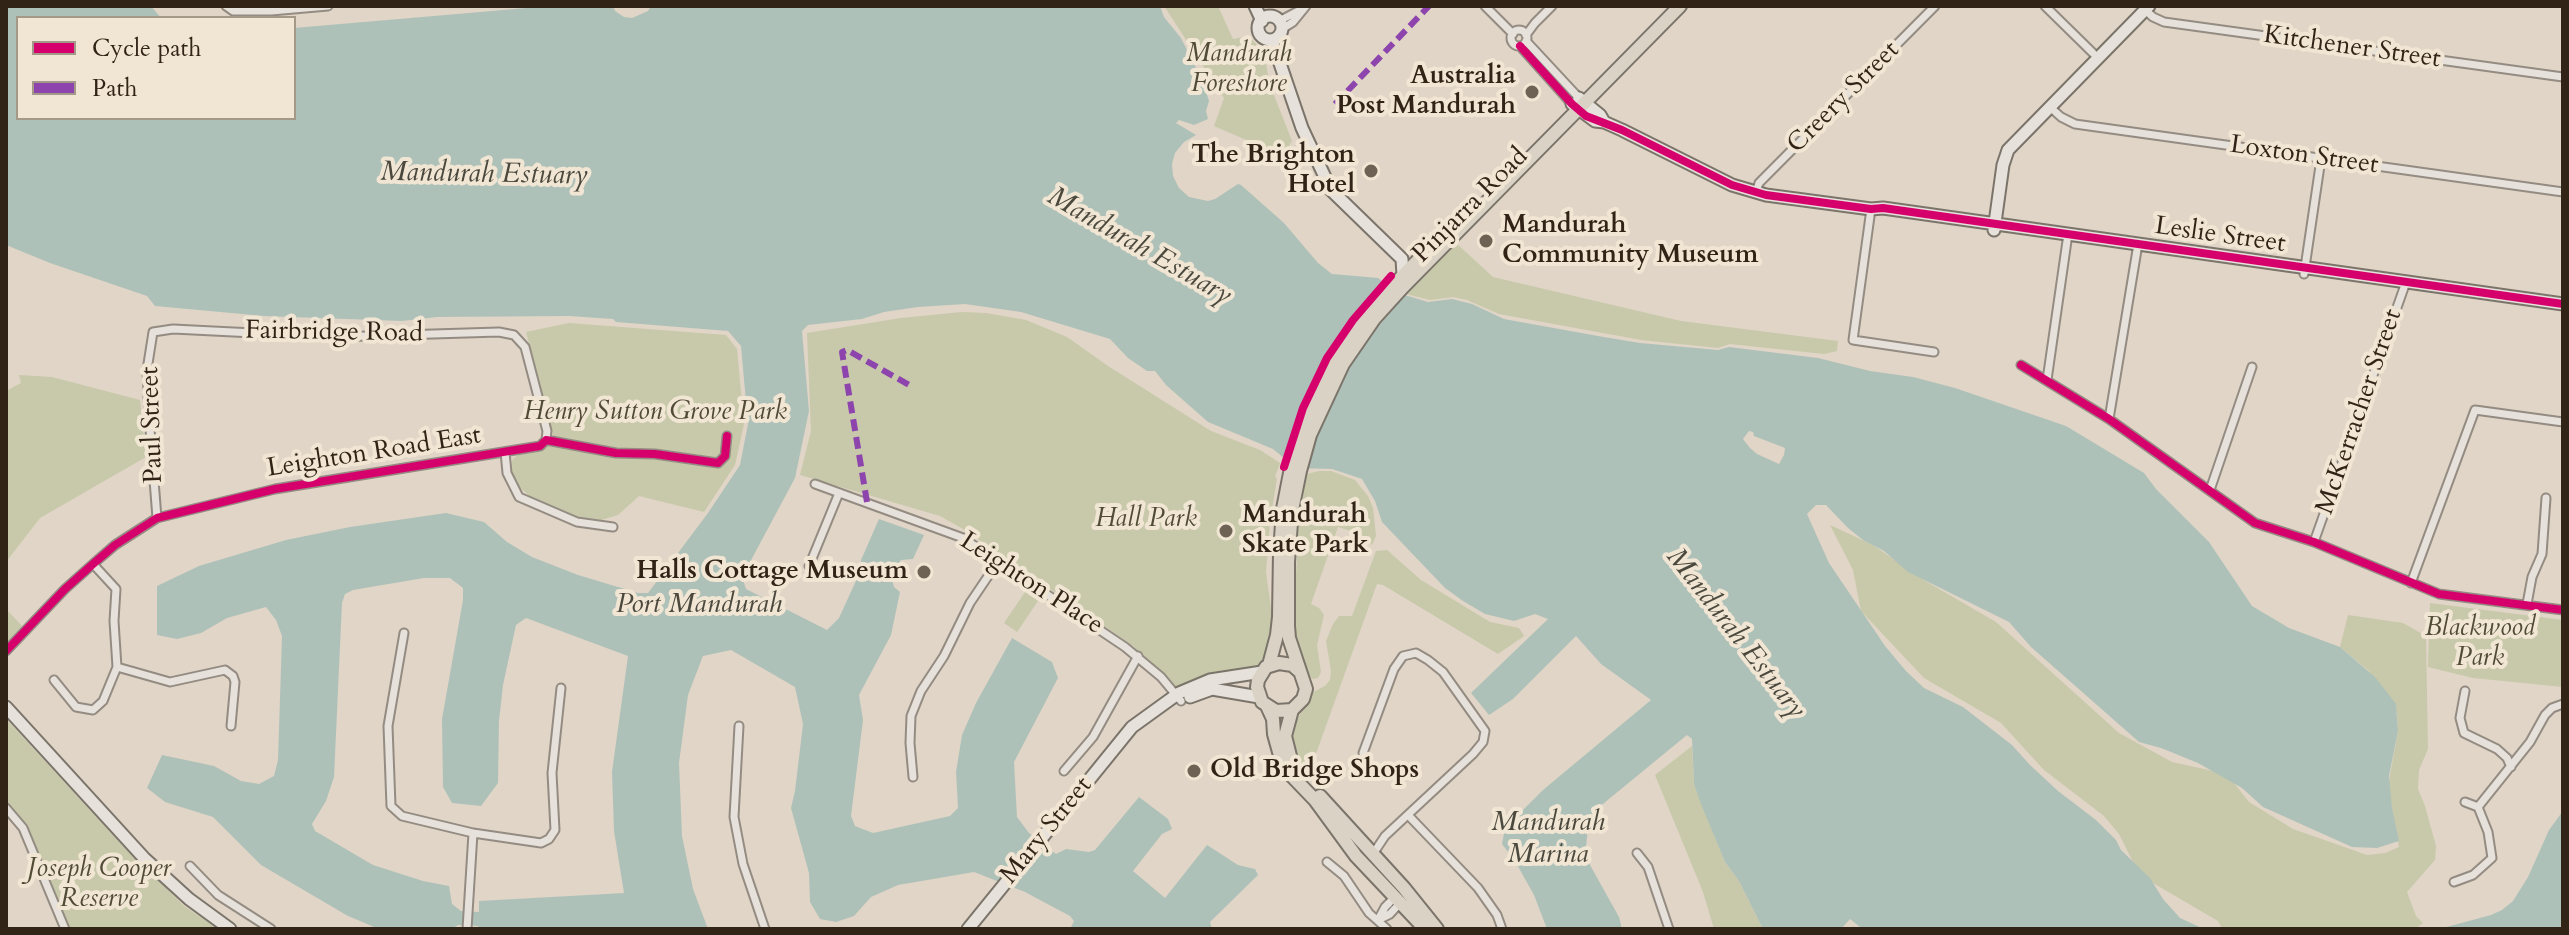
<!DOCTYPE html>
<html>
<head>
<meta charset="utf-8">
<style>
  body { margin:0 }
  #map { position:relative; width:2569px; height:935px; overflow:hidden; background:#e0d5c6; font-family:Cardo,serif }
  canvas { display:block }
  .frame { position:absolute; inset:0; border:8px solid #312417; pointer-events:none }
  .legend { position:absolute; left:16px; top:16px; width:280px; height:104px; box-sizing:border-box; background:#f1e5d3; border:2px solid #a49888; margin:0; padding:10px 14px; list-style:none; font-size:24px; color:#312417 }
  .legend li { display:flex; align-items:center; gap:16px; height:40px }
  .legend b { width:40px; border:2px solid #a49888 }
</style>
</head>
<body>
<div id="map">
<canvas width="2569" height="935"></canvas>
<div class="frame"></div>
<ul class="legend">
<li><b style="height:10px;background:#d6006c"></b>Cycle path</li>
<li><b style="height:10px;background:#8e44ad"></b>Path</li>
</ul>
</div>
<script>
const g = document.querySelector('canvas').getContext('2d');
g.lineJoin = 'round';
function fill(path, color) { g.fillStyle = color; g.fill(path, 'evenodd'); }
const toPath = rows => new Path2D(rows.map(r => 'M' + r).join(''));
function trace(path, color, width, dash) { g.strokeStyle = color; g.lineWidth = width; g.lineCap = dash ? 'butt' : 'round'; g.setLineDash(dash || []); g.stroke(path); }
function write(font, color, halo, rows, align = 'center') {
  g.font = font + ' Cardo,serif'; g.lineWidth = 8; g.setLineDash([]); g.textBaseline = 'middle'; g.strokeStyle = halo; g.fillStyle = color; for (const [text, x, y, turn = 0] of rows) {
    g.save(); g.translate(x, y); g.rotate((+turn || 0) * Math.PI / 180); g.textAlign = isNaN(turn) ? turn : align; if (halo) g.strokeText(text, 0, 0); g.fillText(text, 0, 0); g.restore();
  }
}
const green = toPath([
  [1164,6,1218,6,1233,39,1249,36,1264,53,1270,85,1292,141,1283,156,1214,126,1224,98],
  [1456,243,1493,277,1681,321,1838,341,1837,351,1824,354,1730,344,1718,348,1641,340,1499,314,1467,300,1453,297,1430,300,1406,294],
  [962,312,986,313,1026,320,1067,337,1108,366,1211,431,1260,450,1280,463,1275,477,1277,478,1270,522,1266,572,1273,622,1265,660,1255,670,1177,689,1133,646,963,529,940,516,800,475,811,431,807,333,901,318],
  [569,323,726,335,737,349,744,424,735,465,704,512,639,496,618,515,595,522,572,518,531,497,518,486,512,475,510,466,513,459,518,455,542,451,553,435,526,332],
  [19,375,52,377,140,400,146,457,40,518,6,562,6,391,21,383],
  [1319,471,1331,471,1355,480,1368,496,1373,508,1376,536,1372,545,1361,534,1338,527,1311,604,1319,608,1324,615,1317,645,1321,672,1318,678,1313,679,1308,676,1300,657,1295,634,1296,576,1299,516,1307,474],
  [1830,525,1873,545,1922,579,1996,622,2119,733,2172,762,2227,774,2249,802,2293,829,2367,855,2385,853,2399,847,2388,787,2398,731,2397,713,2369,671,2340,647,2348,615,2403,623,2426,636,2428,749,2419,770,2418,789,2425,806,2436,846,2435,860,2407,892,2416,916,2423,923,2415,929,2222,929,2218,921,2153,883,2133,862,2119,834,2104,816,2044,770,2001,723,1924,678,1861,611,1853,570],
  [1387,550,1421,580,1490,622,1519,628,1524,636,1498,654,1383,585,1377,584,1309,773,1297,764,1292,740,1294,726,1311,693,1325,686,1330,680,1331,671,1326,641,1333,624,1339,616,1352,616,1376,551],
  [1025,592,1038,601,1017,632,1004,623],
  [2430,603,2563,620,2563,687,2473,678,2428,667],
  [6,609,22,626,6,643],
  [6,719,124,847,184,906,218,929,70,929,24,822,6,802],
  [1692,746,1694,784,1725,862,1739,881,1763,929,1714,929,1703,892,1655,775]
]);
const water = toPath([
  [6,6,151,6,161,18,18,18,18,118,294,118,294,28,550,6,613,6,615,11,624,17,632,18,648,11,651,6,1160,6,1164,17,1181,38,1203,82,1209,101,1206,111,1208,119,1194,125,1179,120,1176,123,1196,135,1184,142,1175,153,1172,164,1173,176,1179,188,1189,197,1208,201,1215,199,1238,184,1241,185,1284,223,1318,263,1332,274,1378,278,1398,293,1428,302,1452,299,1472,304,1504,319,1598,336,1640,343,1718,350,1729,347,1818,358,1870,371,1913,377,1955,388,2066,426,2144,473,2156,489,2209,542,2252,606,2289,628,2340,647,2375,677,2396,704,2398,731,2389,776,2392,808,2399,841,2377,848,2352,847,2263,807,2242,788,2198,763,2161,748,2139,742,2031,647,2009,622,1908,572,1884,551,1863,540,1848,528,1826,505,1816,505,1807,514,1829,563,1885,646,1906,671,1924,688,1963,707,2012,745,2030,765,2058,791,2096,820,2116,840,2121,850,2150,878,2163,899,2180,918,2204,929,1859,929,1860,927,1850,919,1841,929,1763,929,1739,881,1725,862,1701,804,1694,784,1692,739,1687,735,1598,808,1588,828,1585,856,1619,917,1622,929,1547,929,1534,895,1515,861,1502,844,1505,828,1543,790,1651,700,1601,664,1576,636,1513,699,1489,715,1471,693,1548,619,1535,614,1514,621,1485,614,1463,601,1445,588,1382,522,1375,501,1362,479,1332,469,1296,468,1273,449,1208,422,1166,385,1155,371,1147,371,1128,358,1110,339,1021,312,965,304,918,307,884,312,862,319,808,325,802,331,809,411,795,478,742,577,746,589,827,630,839,618,860,572,861,560,879,519,924,535,913,559,901,560,891,576,894,587,900,592,891,635,859,695,863,720,851,816,855,826,873,833,950,816,958,808,956,772,962,735,976,703,1012,638,1052,662,1058,678,1014,762,1017,817,1029,833,1056,854,1066,849,1089,852,1095,850,1139,797,1168,819,1172,829,1162,834,1133,871,1165,898,1207,845,1238,865,1255,869,1258,875,1210,922,1212,929,1070,929,1074,921,1070,916,1025,892,974,872,898,885,871,897,854,916,836,922,820,919,810,902,809,873,791,808,795,791,803,724,795,687,731,650,703,656,688,695,679,763,682,836,693,889,708,929,478,929,478,926,458,925,451,929,379,929,348,916,261,865,213,817,165,802,147,788,162,755,214,766,241,781,259,784,274,776,278,760,282,636,276,620,266,607,227,618,201,633,177,639,157,635,157,586,199,566,286,540,350,527,446,513,484,522,507,542,532,557,578,575,638,593,648,593,708,513,740,465,748,424,741,346,728,331,616,322,613,319,569,316,437,317,402,321,264,316,155,306,147,296,50,263,6,245],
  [1749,431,1753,432,1754,436,1785,448,1784,455,1779,464,1757,454,1750,448,1743,439],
  [424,578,450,578,463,588,463,600,442,719,443,787,452,803,481,806,498,783,499,721,503,685,516,625,526,618,628,656,612,772,614,831,624,893,479,901,479,912,461,911,452,904,449,886,423,881,373,865,315,831,312,824,326,801,334,777,342,603,345,594,353,590],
  [2563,811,2563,929,2439,929,2491,915,2502,910,2513,901,2528,877,2549,830]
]);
const pier = toPath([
  [1385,277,1400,289,1392,305,1360,347,1289,468,1282,463,1289,440,1312,381,1336,339]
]);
const street = toPath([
  [226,6,233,11,271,11,328,6],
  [1485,6,1513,34],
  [2045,6,2098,58],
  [2145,10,2153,17,2164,22,2563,77],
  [1279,21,1304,8],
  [1282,29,1293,22,1306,6],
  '1511 38a8 8 0 1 1 16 0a8 8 0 1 1-16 0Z',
  [1526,35,1535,23,1552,6],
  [1526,41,1579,98],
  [1520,46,1572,104],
  [2050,107,2061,117,2075,124,2563,192],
  [1756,192,1759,183,1935,6],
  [1871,209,1853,340,1934,352],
  [2304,274,2321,159],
  [2021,365,2109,419,2255,523,2314,542,2439,594,2563,610],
  [2047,380,2068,234],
  [2109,419,2138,244],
  [505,452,507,473,519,497,577,522,613,527],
  [815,484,963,538,1125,647,1161,677,1181,701],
  [2210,490,2252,367],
  [157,518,149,417,147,370,153,332,173,329,334,337,499,332,514,335,525,347,547,431,546,440],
  [2314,542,2406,282],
  [809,566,839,493],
  [2411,583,2475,410,2563,422],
  [2527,604,2532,577,2542,554,2546,498],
  [404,633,388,726,391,806,402,816,473,833,541,843,549,839,555,830,552,773,561,688],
  [6,651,65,589,93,564,115,545,157,518,275,489,540,446,546,440,616,453,655,454,718,463,725,456,727,436],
  [117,667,170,682,225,670,233,676,235,682,231,726],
  [54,680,76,707,93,710,103,701,117,667,114,621,116,589,93,564],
  [2465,691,2460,718,2464,733,2497,749,2507,758,2511,767],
  [739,726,734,817,743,864,765,929],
  [1363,753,1394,669,1403,656,1416,653,1428,660,1443,672,1485,731,1483,742,1473,754,1385,836,1373,854],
  [1064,771,1093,737,1138,656],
  [913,777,910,743,911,716,921,691,944,656,970,603,999,560],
  [2465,802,2478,807],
  [6,808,23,828,65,929],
  [1408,815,1478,888,1497,915,1502,929],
  [1637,853,1648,867,1669,929],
  [1327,862,1344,876,1369,913,1387,929],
  [190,866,218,895,271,929],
  [2454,882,2473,875,2492,858,2488,832,2478,807,2530,742,2545,715,2552,708,2563,704],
  [1378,920,1385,907,1396,896],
  [1378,920,1390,914,1402,901],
  [467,929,473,833]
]);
const secondary = toPath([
  [1255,6,1262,21],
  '1258 28a12 12 0 1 1 24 0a12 12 0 1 1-24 0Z',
  [1272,40,1302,128,1331,190,1402,259,1403,275],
  [1579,98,1600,115,1604,122],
  [1572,104,1595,121,1604,122,1622,130,1732,185,1766,195,1871,209,1883,208,2563,304],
  [1994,230,2003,165,2008,150,2149,6],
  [1190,697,1212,689,1259,697],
  [6,707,144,858,189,899,230,929],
  [968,929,1132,727,1179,693,1210,680,1262,672]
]);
const primary = toPath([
  [1269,665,1277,635,1279,617,1280,553,1283,509,1291,468,1310,412,1330,370,1356,328,1382,297,1428,250],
  [1299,671,1292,665,1279,663,1266,667,1258,680,1257,687,1262,702,1276,711,1292,710,1303,699,1306,689,1289,638,1288,626,1288,562,1292,510,1300,471,1310,435,1343,364,1374,319,1403,287,1680,6],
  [1267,706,1273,719,1274,734,1279,752,1290,774,1315,800,1356,856,1425,929],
  [1291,760,1285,736,1292,710],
  [1320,796,1404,888,1437,929]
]);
const quiet = toPath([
  [1335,104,1429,6],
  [867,502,842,352,847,350,911,386]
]);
const cycleway = toPath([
  [1520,46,1572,104,1586,116,1622,130,1732,185,1766,195,1871,209,1883,208,2563,304],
  [2021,365,2109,419,2255,523,2314,542,2439,594,2563,610],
  [1284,467,1303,408,1327,358,1353,320,1391,276],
  [6,651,65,589,93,564,115,545,157,518,275,489,540,446,546,440,616,453,655,454,718,463,725,456,727,436]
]);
const markers = [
  [1532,92,8,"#6e6254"],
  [1371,171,8,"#6e6254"],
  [1486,241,8,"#6e6254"],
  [1226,531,8,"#6e6254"],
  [924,572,8,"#6e6254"],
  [1194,771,8,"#6e6254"]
];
const streetNames = [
  ["Kitchener Street",2352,48,8],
  ["Creery Street",1844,98,-45],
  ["Loxton Street",2304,156,8],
  ["Pinjarra Road",1471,206,-45],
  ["Leslie Street",2220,236,8],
  ["Fairbridge Road",334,333,1],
  ["McKerracher Street",2360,412,-71],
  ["Paul Street",153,425,-92],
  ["Leighton Road East",374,453,-9],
  ["Leighton Place",1031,584,33],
  ["Mary Street",1047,831,-51]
];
const parkNames = [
  ["Mandurah",1239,55],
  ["Foreshore",1239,85],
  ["Henry Sutton Grove Park",655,413],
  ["Hall Park",1146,520],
  ["Blackwood",2480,629],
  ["Park",2480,659],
  ["Joseph Cooper",99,870],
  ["Reserve",99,900]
];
const poiNames = [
  ["Australia",1516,77],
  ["Post Mandurah",1516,107],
  ["The Brighton",1355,156],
  ["Hotel",1355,186],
  ["Mandurah",1502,226,"left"],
  ["Community Museum",1502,256,"left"],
  ["Mandurah",1242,516,"left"],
  ["Skate Park",1242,546,"left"],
  ["Halls Cottage Museum",908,572],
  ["Old Bridge Shops",1210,771,"left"]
];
const waterNames = [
  ["Mandurah Estuary",484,175,1],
  ["Mandurah Estuary",1139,247,30],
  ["Port Mandurah",699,606],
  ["Mandurah Estuary",1735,634,52],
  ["Mandurah",1548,824],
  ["Marina",1548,856]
];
fill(green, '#c7c9aa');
fill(water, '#aec1b9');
fill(pier, '#e0d5c6');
trace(street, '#948c82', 11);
trace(secondary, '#7b746a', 15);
trace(primary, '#7b746a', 16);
trace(street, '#e6e1da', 7);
trace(secondary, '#e6e1da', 11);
trace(primary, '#dad2c4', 12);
trace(quiet, '#8e44ad', 6, [12, 6]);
trace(cycleway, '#d6006c', 8);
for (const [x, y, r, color] of markers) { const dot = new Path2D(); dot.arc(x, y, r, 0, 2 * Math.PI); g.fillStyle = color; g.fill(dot); trace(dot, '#f1e5d3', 3); }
write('26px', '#312417', '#f1e5d3', streetNames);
write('italic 26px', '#514b36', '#f1e5d3', parkNames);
write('bold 26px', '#312417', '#f1e5d3', poiNames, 'right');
write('italic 28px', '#4b493e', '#f1e5d3', waterNames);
</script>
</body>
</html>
